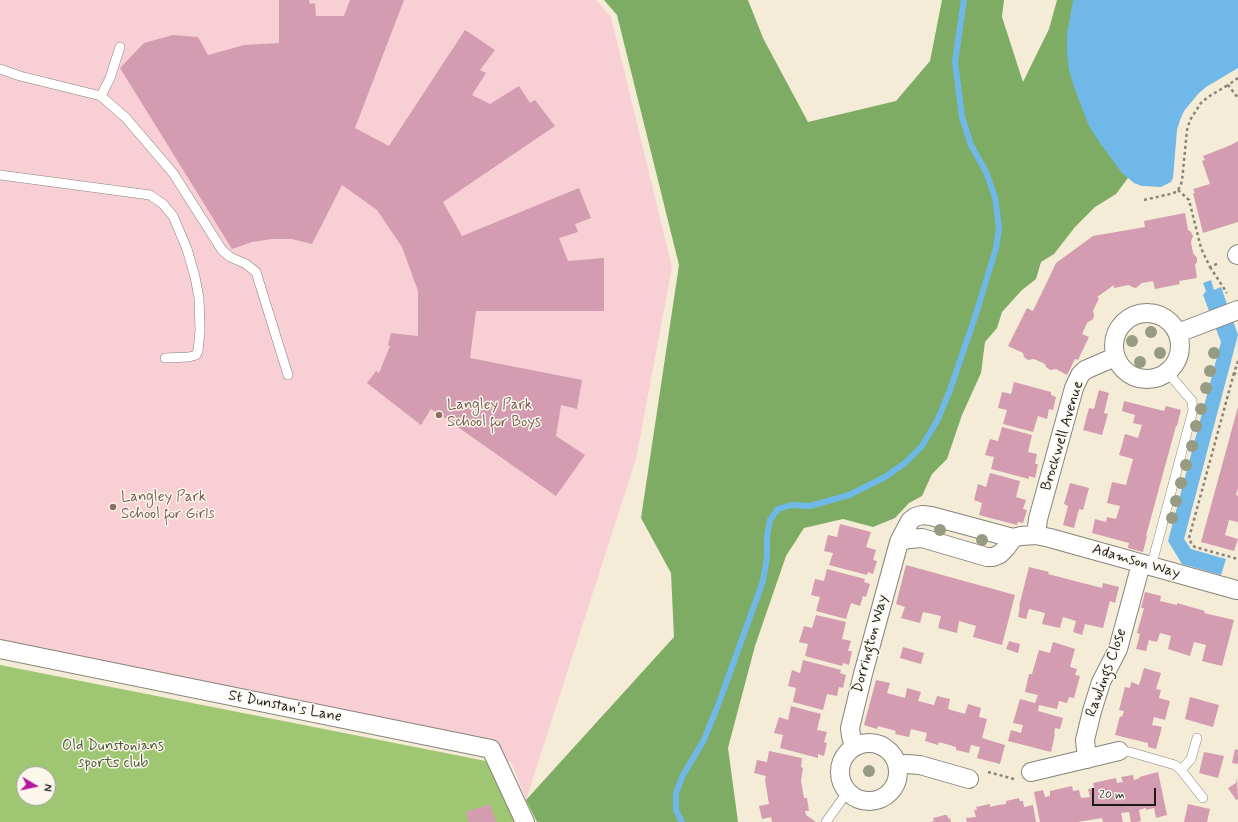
<!DOCTYPE html>
<html>
<head>
<meta charset="utf-8">
<style>
  body { margin:0 }
  #map { position:relative; width:1238px; height:822px; overflow:hidden; background:#f5ecd7; font-family:Mynerve,sans-serif }
  canvas { display:block }
  .north { position:absolute; left:16px; top:766px; width:40px; height:40px; box-sizing:border-box; background:#fbf7ec; border:1px solid #a29f99; border-radius:50%; rotate:99deg; font-size:11px; font-weight:700; line-height:16px; text-align:center; color:#1c1c1c }
  .north::after { content:''; display:block; margin:auto; width:14px; height:18px; background:#b5179e; clip-path:polygon(50% 0,100% 100%,50% 72%,0 100%) }
  .scale { position:absolute; left:1092px; top:788px; width:64px; height:18px; box-sizing:border-box; border:2px solid #1c1c1c; border-top:0; padding-left:5px; font-size:12px; line-height:14px; white-space:nowrap; color:#1c1c1c; -webkit-text-stroke:3px #fbf7ec; paint-order:stroke }
</style>
</head>
<body>
<div id="map">
<canvas width="1238" height="822"></canvas>
<div class="north">N</div>
<div class="scale">20 m</div>
</div>
<script>
const g = document.querySelector('canvas').getContext('2d');
g.lineJoin = 'round';
function fill(path, color) { g.fillStyle = color; g.fill(path, 'evenodd'); }
const toPath = rows => new Path2D(rows.map(r => 'M' + r).join(''));
function trace(path, color, width, dash) { g.strokeStyle = color; g.lineWidth = width; g.lineCap = dash ? 'butt' : 'round'; g.setLineDash(dash || []); g.stroke(path); }
function write(font, color, halo, rows, align = 'center') {
  g.font = font + ' Mynerve,sans-serif'; g.lineWidth = 3; g.setLineDash([]); g.textBaseline = 'middle'; g.strokeStyle = halo; g.fillStyle = color; for (const [text, x, y, turn = 0] of rows) {
    g.save(); g.translate(x, y); g.rotate((+turn || 0) * Math.PI / 180); g.textAlign = isNaN(turn) ? turn : align; if (halo) g.strokeText(text, 0, 0); g.fillText(text, 0, 0); g.restore();
  }
}
const built = toPath([
  [0,0,596,0,611,17,672,267,636,459,526,800,511,762,210,695,0,643]
]);
const green = toPath([
  [0,665,496,763,523,822,0,822],
  [24,774,48,774,48,798,24,798]
]);
const forest = toPath([
  [604,0,748,0,763,38,808,122,896,101,930,61,942,0,1004,0,1002,17,1023,82,1049,29,1057,0,1079,0,1103,140,1128,178,1116,194,1095,207,1075,227,1054,254,1041,262,1036,279,1022,290,1002,312,997,328,985,342,981,373,962,415,947,459,932,474,922,496,909,503,895,518,873,527,843,519,804,528,786,556,755,646,728,748,738,822,537,822,526,800,674,637,671,573,641,518,679,265,617,15]
]);
const water = toPath([
  [1073,0,1238,0,1238,68,1206,87,1198,94,1184,111,1180,120,1177,130,1173,178,1171,182,1161,187,1142,186,1134,183,1122,173,1100,143,1089,126,1075,90,1069,70,1067,53,1067,34],
  [1211,280,1214,290,1221,287,1238,335,1184,539,1191,549,1226,559,1221,575,1182,564,1168,541,1221,342,1203,295,1206,291,1203,283]
]);
const stream = toPath([
  [682,822,676,810,676,793,683,775,704,740,720,700,763,581,767,557,767,536,770,520,778,509,791,505,810,506,849,495,885,477,905,463,922,446,938,419,950,390,976,314,996,248,999,228,995,197,986,172,971,145,962,117,955,62,964,0]
]);
const building = toPath([
  [279,0,309,0,310,4,315,3,316,16,344,16,350,0,404,0,355,128,389,146,465,30,495,50,480,70,486,73,472,95,490,104,519,86,530,103,535,100,555,126,443,202,462,236,579,188,591,218,575,224,578,232,559,238,568,261,604,258,604,311,476,311,470,358,582,380,577,409,561,405,556,436,585,455,556,496,445,418,431,409,421,425,367,383,376,371,379,373,390,346,388,345,391,333,418,336,418,291,402,247,377,210,342,185,312,244,292,239,272,239,252,242,232,249,120,68,144,43,173,35,198,37,208,55,244,45,279,43],
  [1238,141,1238,222,1203,233,1193,193,1195,193,1193,189,1210,184,1202,161,1205,160,1203,156,1231,145],
  [1185,213,1188,230,1191,232,1193,236,1191,242,1193,253,1197,258,1197,262,1195,265,1197,278,1179,281,1180,284,1155,289,1153,281,1142,283,1136,288,1132,287,1129,285,1114,288,1114,285,1097,297,1099,298,1093,311,1094,315,1093,319,1087,323,1082,334,1089,337,1078,360,1075,359,1067,375,1056,369,1050,370,1046,367,1045,364,1034,359,1028,360,1024,357,1023,353,1008,346,1027,308,1033,311,1056,263,1093,236,1145,227,1144,221],
  [1014,382,1051,392,1051,395,1056,397,1053,410,1049,409,1047,419,1038,416,1033,432,1003,424,1007,410,998,408,1002,392,1011,394],
  [1099,390,1109,393,1104,413,1108,414,1102,435,1083,430,1089,408,1094,409],
  [1124,401,1164,411,1166,406,1181,410,1177,426,1176,426,1146,536,1147,536,1143,552,1128,548,1129,543,1092,533,1095,519,1106,522,1107,517,1116,519,1120,506,1107,503,1112,482,1126,485,1133,459,1119,455,1122,445,1125,434,1138,438,1142,425,1133,423,1135,415,1122,411],
  [1238,407,1238,488,1236,495,1238,496,1238,522,1229,520,1225,535,1238,539,1234,551,1201,542],
  [1002,427,1032,435,1028,452,1037,454,1035,464,1038,464,1035,478,1029,476,1029,479,991,469,994,457,985,455,990,439,998,441],
  [990,473,1020,481,1016,497,1026,500,1023,509,1027,510,1023,523,1018,522,1017,525,979,515,982,503,974,500,978,484,986,487],
  [1070,483,1089,488,1083,510,1079,509,1074,528,1063,525,1068,506,1064,504],
  [840,524,871,532,866,547,876,550,873,560,877,561,873,574,868,572,867,575,829,565,833,553,824,551,828,535,837,537],
  [906,565,1015,595,1002,645,973,637,976,626,959,621,957,633,938,628,941,616,923,612,920,623,901,618,905,607,896,604],
  [1029,567,1049,572,1048,574,1102,588,1103,583,1119,587,1115,603,1110,601,1103,628,1085,624,1082,635,1073,632,1076,621,1063,617,1060,628,1042,624,1045,613,1029,609,1026,619,1018,617,1020,606,1019,606],
  [827,569,865,579,864,582,870,584,866,597,863,596,860,606,851,603,846,619,816,611,820,597,811,595,815,579,824,581],
  [1145,592,1161,596,1160,601,1177,605,1177,603,1205,611,1204,613,1234,620,1222,666,1202,661,1206,645,1194,642,1190,656,1168,649,1171,636,1160,633,1157,642,1149,640,1146,651,1136,649,1140,634,1137,633,1144,608,1141,608],
  [816,615,846,622,842,639,851,641,848,651,852,651,849,665,843,663,842,666,805,656,808,644,799,642,804,626,812,628],
  [1009,641,1020,644,1018,653,1006,649],
  [1053,642,1075,649,1070,667,1077,669,1075,675,1080,676,1074,698,1069,697,1067,703,1059,701,1057,709,1039,705,1038,711,1063,718,1060,729,1055,728,1054,734,1055,734,1051,752,1008,741,1011,730,1021,733,1023,725,1013,723,1020,699,1035,703,1038,695,1025,692,1029,674,1032,674,1039,650,1050,653],
  [903,647,924,653,921,664,900,658],
  [803,660,841,670,840,673,846,675,843,688,839,687,837,696,827,694,823,710,793,702,796,688,788,686,792,670,800,673],
  [1144,668,1161,673,1156,689,1161,690,1159,698,1170,701,1165,720,1154,717,1152,725,1162,727,1156,749,1148,747,1148,743,1115,735,1120,716,1122,717,1124,711,1119,710,1125,687,1130,688,1131,682,1139,685],
  [876,680,890,683,887,693,905,698,907,688,921,692,918,701,934,705,937,696,950,699,948,709,965,714,968,704,981,708,979,717,987,719,982,738,1005,745,1000,764,977,758,980,747,971,745,969,753,956,750,956,747,939,742,938,745,925,741,927,733,911,729,909,737,895,734,896,731,878,726,877,729,864,725],
  [1190,697,1219,705,1213,727,1185,719],
  [791,706,821,714,817,730,827,732,824,742,827,743,824,756,818,754,818,758,780,748,783,735,774,733,779,717,788,720],
  [1235,749,1238,750,1238,764,1232,763],
  [769,751,802,758,801,767,803,768,801,781,804,798,807,798,809,811,805,811,806,815,816,822,772,822,771,817,762,819,759,806,769,804,765,780,766,776,754,773,757,760,767,762],
  [1204,752,1224,756,1218,778,1199,773],
  [1158,772,1167,815,1156,818,1154,808,1146,810,1146,808,1139,810,1141,821,1136,822,1131,822,1129,812,1121,813,1123,822,1103,822,1102,818,1078,822,1040,822,1034,792,1043,790,1045,797,1050,796,1050,791,1072,786,1073,791,1079,790,1081,798,1090,797,1088,789,1094,788,1093,783,1116,778,1117,783,1123,782,1121,777,1133,775,1134,780,1140,778,1139,777],
  [1237,778,1238,799,1236,800,1228,788,1236,783],
  [1019,798,1020,801,1023,801,1024,807,1033,805,1036,822,967,822,966,818,976,817,974,810,977,810,976,807,990,804,990,807,998,805,1006,804,1006,801],
  [490,804,496,822,469,822,466,812],
  [1188,804,1210,809,1207,822,1184,822],
  [945,815,947,815,948,818,950,818,951,822,930,822,934,821,933,818]
]);
const path = toPath([
  [1238,78,1228,85,1238,98],
  [1178,190,1189,200,1201,248,1210,267,1219,263],
  [1144,200,1170,194,1176,192,1180,187,1182,181,1187,130,1190,120,1201,103,1208,97,1228,85],
  [1210,267,1227,293],
  [1238,361,1234,373,1238,375],
  [1234,373,1189,538,1192,545,1195,547,1238,559],
  [988,772,1014,779]
]);
const lane = toPath([
  [0,69,20,76,101,96,126,118,173,173,222,250,230,257,246,264,256,272,288,375],
  [101,96,110,78,120,47],
  [0,175,150,195,163,204,173,216,187,249,195,277,199,298,200,330,198,351,196,355,189,357,165,358],
  [1151,567,1193,410,1192,401,1168,373],
  [1119,751,1130,752,1175,765,1181,770,1203,798],
  [1181,770,1191,759,1197,738],
  [826,822,848,791]
]);
const street = toPath([
  [1237,255,1238,254],
  '1114 346a33 33 0 1 1 66 0a33 33 0 1 1-66 0Z',
  [1178,333,1238,310],
  [1036,535,1038,519,1074,388,1080,375,1085,370,1115,357],
  [899,542,909,539,922,538,987,557,993,557,1000,554,1006,548,1013,538],
  [0,649,491,749,525,822],
  '840 772a29 29 0 1 1 58 0a29 29 0 1 1-58 0Z',
  [854,747,851,736,850,728,863,674,899,542,910,521,915,517,922,515,931,516,1013,538,1021,536,1036,535,1050,538,1237,590],
  [1087,759,1085,740,1092,711,1101,682,1118,649,1141,564],
  [898,766,906,764,920,765,969,779],
  [1031,772,1119,751]
]);
const trees = [
  [1151,332],
  [1132,341],
  [1160,353],
  [1214,353],
  [1140,362],
  [1210,371],
  [1206,388],
  [1201,409],
  [1196,426],
  [1192,446],
  [1186,465],
  [1181,483],
  [1176,501],
  [1172,518],
  [940,530],
  [982,540],
  [869,771]
];
const markers = [
  [439,415,4,"#8d6e63"],
  [113,507,4,"#8d6e63"]
];
const educationNames = [
  ["Langley Park",447,406],
  ["School for Boys",447,423],
  ["Langley Park",121,498],
  ["School for Girls",121,515]
];
const streetNames = [
  ["Brockwell Avenue",1063,436,-73],
  ["Adamson Way",1136,562,16],
  ["Dorrington Way",871,644,-75],
  ["Rawlings Close",1107,673,-70],
  ["St Dunstan's Lane",285,707,11]
];
const parkNames = [
  ["Old Dunstonians",113,747],
  ["sports club",113,764]
];
fill(built, '#f7cfd5');
fill(green, '#9fc773');
fill(forest, '#7fac65');
fill(water, '#70b8e8');
trace(stream, '#70b8e8', 6);
fill(building, '#d39cb1');
trace(lane, '#88847a', 10);
trace(street, '#88847a', 20);
trace(path, '#88847a', 2.5, [3, 3]);
trace(lane, '#fff', 9);
trace(street, '#fff', 18);
g.fillStyle = '#979b81';
for (const [x, y] of trees) { g.beginPath(); g.arc(x, y, 6, 0, 2 * Math.PI); g.fill(); }
for (const [x, y, r, color] of markers) { const dot = new Path2D(); dot.arc(x, y, r, 0, 2 * Math.PI); g.fillStyle = color; g.fill(dot); trace(dot, '#fbf7ec', 1.5); }
write('15px', '#785e54', '#fbf7ec', educationNames, 'left');
write('15px', '#1c1c1c', '#fbf7ec', streetNames);
write('15px', '#4a583a', '#fbf7ec', parkNames);
</script>
</body>
</html>
